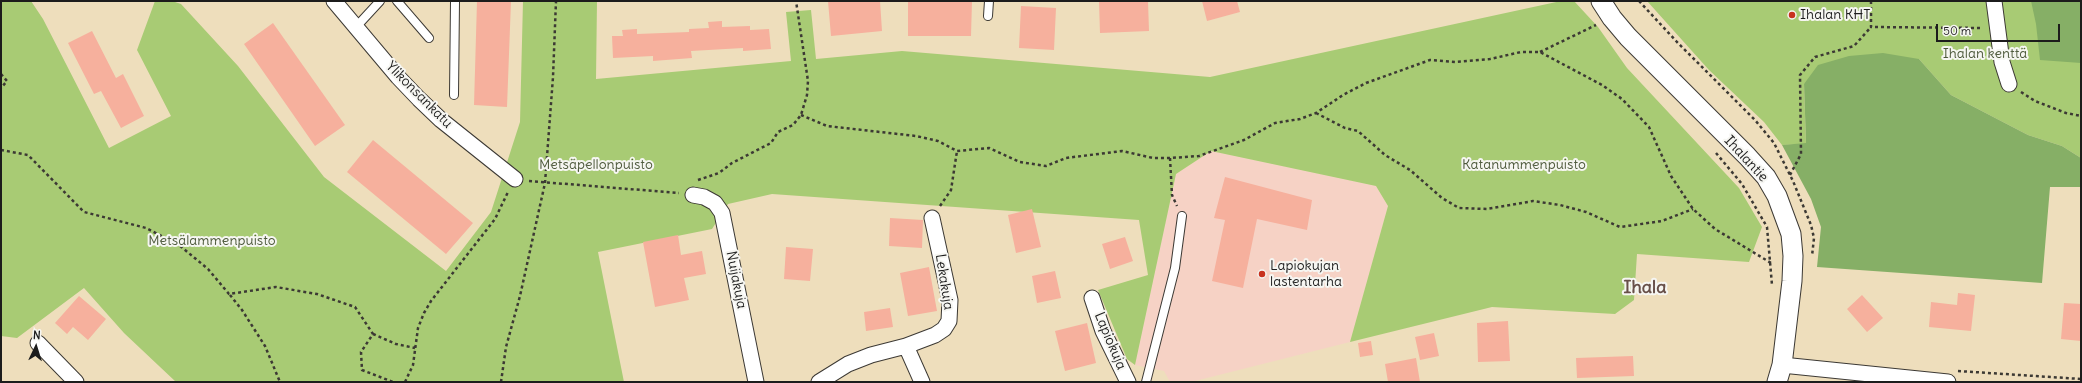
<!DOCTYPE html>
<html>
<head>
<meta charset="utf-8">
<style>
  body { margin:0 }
  #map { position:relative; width:2082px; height:383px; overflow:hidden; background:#eedebc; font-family:Delius,sans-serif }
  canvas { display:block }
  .frame { position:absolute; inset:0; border:2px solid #1c1c1c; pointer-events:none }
  .north { position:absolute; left:16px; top:327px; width:40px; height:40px; -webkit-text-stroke:3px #f6f6f2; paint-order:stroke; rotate:4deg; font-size:11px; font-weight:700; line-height:16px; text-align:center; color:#1c1c1c }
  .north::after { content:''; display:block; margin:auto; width:14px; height:18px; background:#1c1c1c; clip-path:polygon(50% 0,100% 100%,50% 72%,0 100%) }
  .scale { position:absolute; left:1936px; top:24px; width:124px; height:18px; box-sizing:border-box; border:2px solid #1c1c1c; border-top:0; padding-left:5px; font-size:12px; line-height:14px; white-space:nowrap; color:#1c1c1c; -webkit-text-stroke:3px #f6f6f2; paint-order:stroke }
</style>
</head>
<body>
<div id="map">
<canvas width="2082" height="383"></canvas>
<div class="frame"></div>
<div class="north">N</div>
<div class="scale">50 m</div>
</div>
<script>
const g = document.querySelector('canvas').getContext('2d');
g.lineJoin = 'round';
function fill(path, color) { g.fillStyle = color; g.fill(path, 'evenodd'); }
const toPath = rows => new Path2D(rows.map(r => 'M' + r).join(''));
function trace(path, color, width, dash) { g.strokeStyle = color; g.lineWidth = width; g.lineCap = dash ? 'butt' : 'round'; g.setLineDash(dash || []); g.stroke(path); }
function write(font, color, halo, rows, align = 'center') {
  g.font = font + ' Delius,sans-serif'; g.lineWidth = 4; g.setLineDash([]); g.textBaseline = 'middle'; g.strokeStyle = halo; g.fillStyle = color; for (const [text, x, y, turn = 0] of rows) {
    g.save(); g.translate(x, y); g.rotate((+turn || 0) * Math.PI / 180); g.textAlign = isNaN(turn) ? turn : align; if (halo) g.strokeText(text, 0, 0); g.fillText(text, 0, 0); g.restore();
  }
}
const built = toPath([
  [1211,151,1376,186,1388,206,1350,342,1191,382,1170,382,1164,371,1135,365,1176,174]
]);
const green = toPath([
  [1,1,31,1,43,19,109,148,171,116,137,50,155,1,172,1,181,4,238,66,324,177,446,271,491,212,520,122,523,1,597,1,596,79,791,61,786,12,811,10,816,59,902,51,1210,77,1561,1,1574,1,1598,27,1627,68,1739,188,1762,227,1749,262,1637,254,1634,300,1615,314,1492,307,1350,342,1388,206,1376,186,1211,151,1176,174,1135,365,1127,359,1098,290,1148,275,1139,220,772,194,728,204,712,229,598,252,624,382,176,382,124,333,84,288,17,338,1,336],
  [1647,1,2081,1,2081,158,2062,146,2028,135,1951,95,1919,59,1804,84,1806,144,1782,145,1764,122,1709,70]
]);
const forest = toPath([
  [2031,1,2081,1,2081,63,2040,60,2036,24],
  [1883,53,1919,59,1951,95,2028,135,2062,146,2081,158,2081,187,2050,187,2042,283,1817,267,1821,227,1811,199,1782,145,1806,143,1804,84,1818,65,1849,56]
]);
const building = toPath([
  [477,1,511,1,507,107,474,105],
  [828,1,880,1,882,31,831,36],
  [908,1,972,1,971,36,908,36],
  [1099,1,1148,1,1149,31,1100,33],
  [1202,1,1237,1,1240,12,1207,21],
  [1021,6,1056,8,1054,50,1019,48],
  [722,21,722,27,750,26,750,30,769,29,771,49,743,51,743,48,691,51,692,58,653,61,653,56,613,58,612,36,623,36,622,30,637,29,637,34,689,32,689,29,709,28,708,22],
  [273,23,345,125,315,146,244,44],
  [92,31,116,78,123,74,144,116,121,128,101,91,94,94,68,43],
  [373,140,473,223,446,254,347,172],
  [1225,177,1312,200,1307,230,1257,219,1243,288,1212,281,1225,220,1214,218],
  [1032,209,1041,247,1016,253,1008,215],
  [890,218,923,220,922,248,889,246],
  [678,235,681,255,702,251,706,274,684,278,689,300,655,307,643,242],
  [1125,237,1133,261,1110,269,1102,244],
  [786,247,813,249,810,281,784,279],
  [929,267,937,311,908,316,900,273],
  [1055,271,1061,298,1037,303,1032,276],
  [1958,293,1975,295,1971,331,1929,327,1931,302,1957,305],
  [1862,295,1883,318,1867,332,1847,309],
  [79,296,106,319,88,340,73,327,67,334,55,323],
  [2064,303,2081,304,2081,341,2061,339],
  [890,308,893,327,866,331,864,312],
  [1508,321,1510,361,1478,362,1477,323],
  [1087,323,1096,363,1065,371,1055,331],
  [1434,333,1439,356,1420,360,1415,337],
  [1371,341,1373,355,1360,357,1358,343],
  [1633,356,1634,376,1577,378,1576,358],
  [1416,358,1420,382,1388,382,1385,364]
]);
const path = toPath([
  [1639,1,1677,42,1755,120,1774,143,1793,181,1811,225,1814,238,1812,256],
  [1871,1,1871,27,1982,28],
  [1540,52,1596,25],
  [1,74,7,81,1,88],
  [2021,92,2035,101,2066,113,2081,116],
  [1316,113,1345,128,1358,131,1385,155,1410,170,1442,198,1459,208,1487,209,1533,201,1560,205,1586,212,1620,227,1662,221,1693,209],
  [801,115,827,126,916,136,938,141,957,151,989,148,1020,162,1046,166,1066,158,1122,151,1153,158,1170,158,1199,156,1244,140,1275,123,1300,119,1316,113,1343,95,1366,83,1430,60,1455,62,1490,59,1521,52,1540,52,1602,85,1622,99,1649,127,1671,176,1693,209,1715,229,1771,263],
  [1,150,28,155,84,212,146,228,179,245,208,269,229,294,276,287,317,294,355,307,373,334,361,352,362,370,393,382],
  [1716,153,1742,184,1767,227,1772,285],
  [1170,158,1172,195,1177,206],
  [1790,175,1801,154,1800,75,1815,57,1854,46,1871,27],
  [698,180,719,173,732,163,771,143,778,132,793,125,801,115,807,95,808,81,796,1],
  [529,181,679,193],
  [940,206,951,190,957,151],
  [230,295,242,310,265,346,280,382],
  [373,334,396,344,415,348],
  [1958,371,2081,379],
  [405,382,413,365,418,328,424,313,431,301,495,219,508,192],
  [501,382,506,347,520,296,545,183,553,77,556,1]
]);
const service = toPath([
  [397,1,429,38],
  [988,16,989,1],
  [356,27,380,1],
  [454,95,455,1],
  [1146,382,1175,268,1182,216]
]);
const minor = toPath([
  [334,1,398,77,419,99,441,120,515,179],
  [1994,1,2002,62,2009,84],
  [693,195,704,197,715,203,722,213,756,382],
  [1092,298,1103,331,1128,382],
  [38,343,76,382],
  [906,346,935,335,944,329,949,321,950,300,932,218],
  [1782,365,1948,382],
  [819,382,848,364,871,355,906,346,922,382]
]);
const tertiary = toPath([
  [1601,1,1612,18,1628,37,1747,156,1766,177,1777,196,1791,234,1793,256,1792,281,1782,365,1777,382]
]);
const markers = [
  [1792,15,4,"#c8321e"],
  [1262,274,4,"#c8321e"]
];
const poiNames = [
  ["Ihalan KHT",1800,15],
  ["Lapiokujan",1270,266],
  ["lastentarha",1270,282]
];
const parkNames = [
  ["Ihalan kenttä",1985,54],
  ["Metsäpellonpuisto",596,165],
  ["Katanummenpuisto",1524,165],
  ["Metsälammenpuisto",212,241]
];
const streetNames = [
  ["Ylikonsankatu",419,95,45],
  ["Ihalantie",1746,159,47],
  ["Nuijakuja",736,280,79],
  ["Lekakuja",944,282,81],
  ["Lapiokuja",1110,341,67]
];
const districtNames = [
  ["Ihala",1645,288]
];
fill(built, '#f6d2c5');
fill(green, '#a8cb74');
fill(forest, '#86af66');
fill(building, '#f6b09d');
trace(service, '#3c3934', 10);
trace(minor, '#3c3934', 17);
trace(tertiary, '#3c3934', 21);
trace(path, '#3c3934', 2.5, [3, 3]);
trace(service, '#fff', 8);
trace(minor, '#fff', 15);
trace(tertiary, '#fff', 19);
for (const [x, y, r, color] of markers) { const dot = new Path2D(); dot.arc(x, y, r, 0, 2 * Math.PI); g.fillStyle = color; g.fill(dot); trace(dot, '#f6f6f2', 1.5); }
write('14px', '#1c1c1c', '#f6f6f2', poiNames, 'left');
write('14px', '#4d593b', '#f6f6f2', parkNames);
write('14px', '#1c1c1c', '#f6f6f2', streetNames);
write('bold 18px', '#685049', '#f6f6f2', districtNames);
</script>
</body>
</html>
